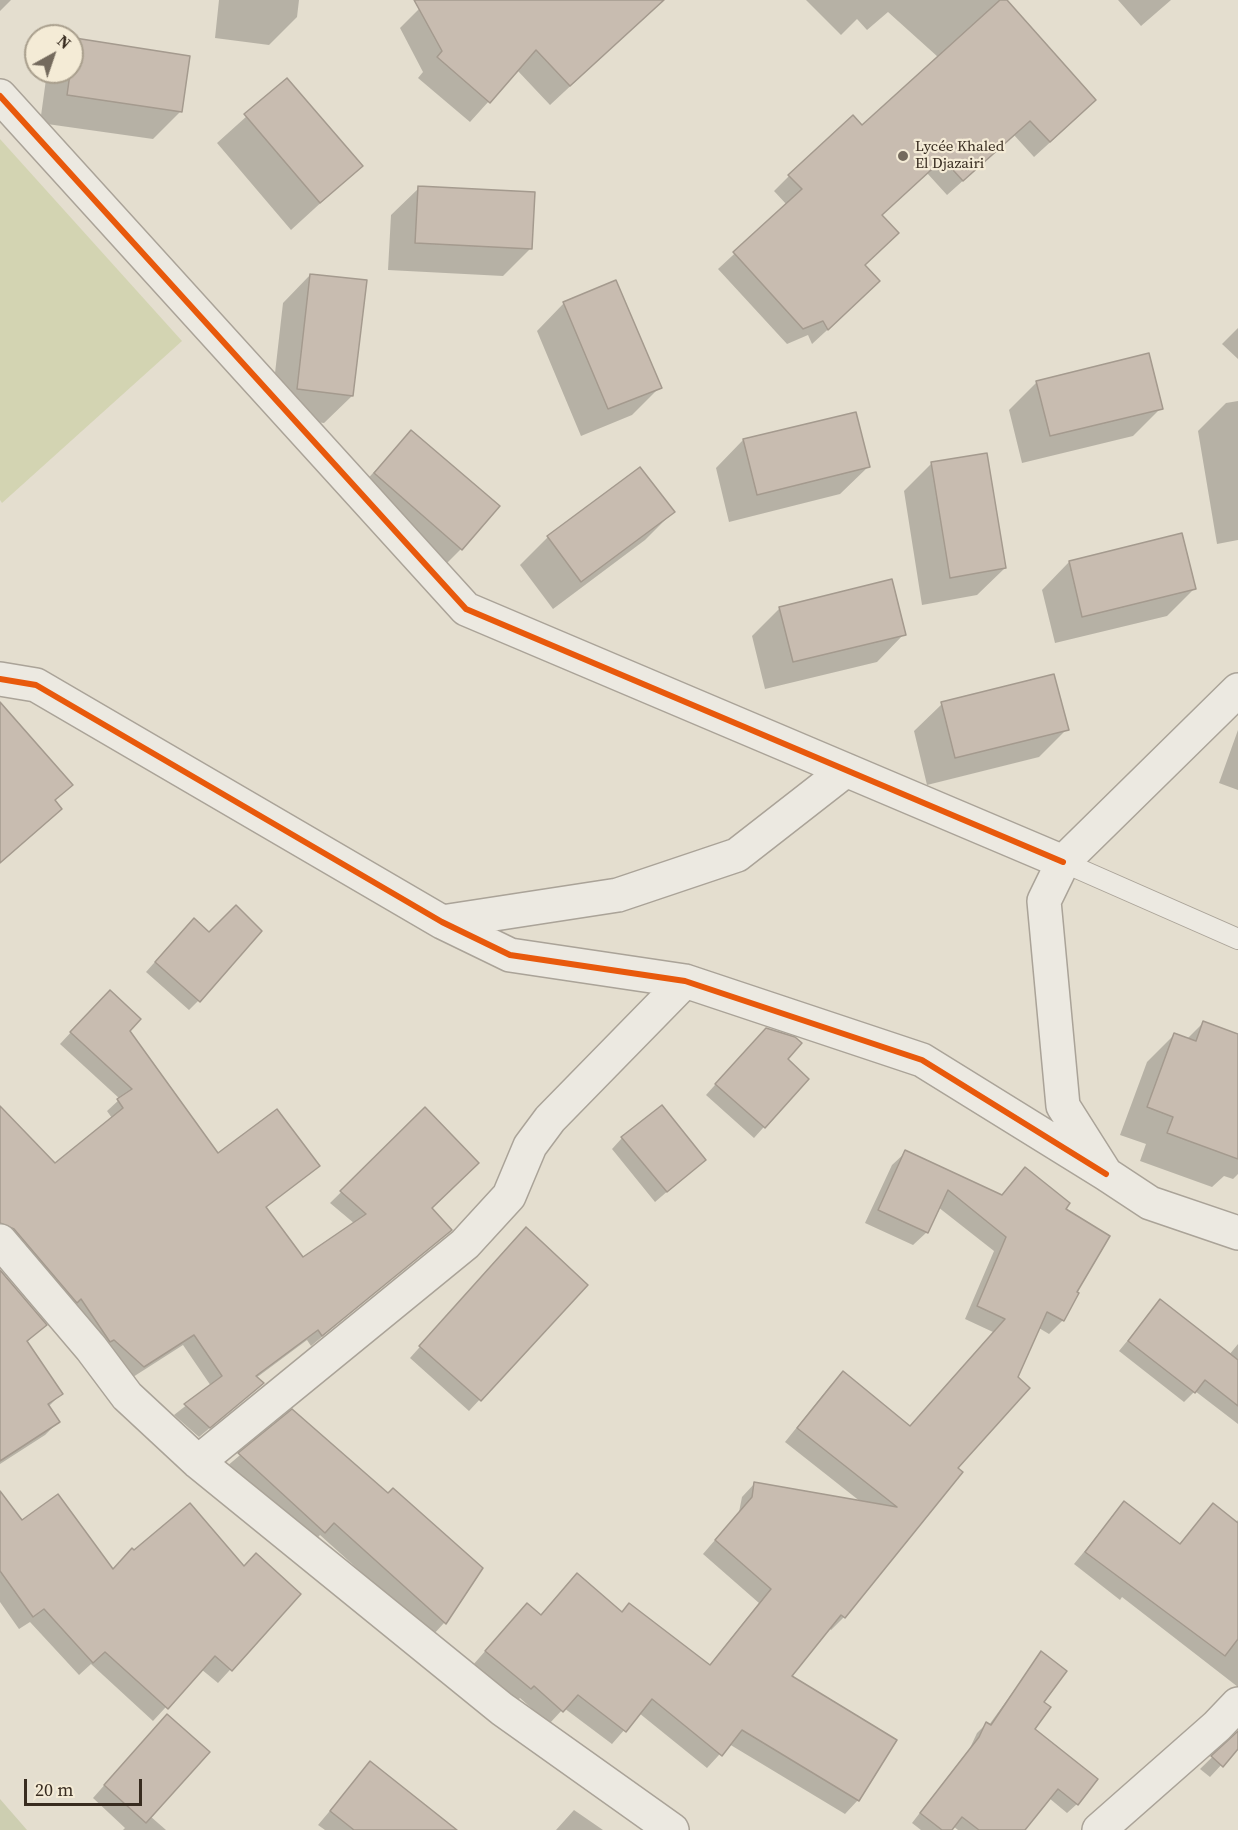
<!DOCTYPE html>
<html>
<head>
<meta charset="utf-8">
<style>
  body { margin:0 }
  #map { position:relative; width:1238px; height:1830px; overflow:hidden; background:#e4decf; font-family:"Source Serif 4",serif }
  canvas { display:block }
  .north { position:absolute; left:24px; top:24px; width:60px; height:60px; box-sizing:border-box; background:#f4ebd6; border:2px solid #a99f8d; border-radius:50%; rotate:40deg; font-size:16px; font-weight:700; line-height:24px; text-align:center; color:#382c20 }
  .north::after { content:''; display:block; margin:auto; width:21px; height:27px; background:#746a5d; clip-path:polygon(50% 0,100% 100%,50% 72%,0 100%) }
  .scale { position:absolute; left:24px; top:1779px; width:118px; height:27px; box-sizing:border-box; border:3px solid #382c20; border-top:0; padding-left:8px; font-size:18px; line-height:21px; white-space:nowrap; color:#382c20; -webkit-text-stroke:4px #f4ebd6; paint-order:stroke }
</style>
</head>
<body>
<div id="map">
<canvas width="1238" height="1830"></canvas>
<div class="north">N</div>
<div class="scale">20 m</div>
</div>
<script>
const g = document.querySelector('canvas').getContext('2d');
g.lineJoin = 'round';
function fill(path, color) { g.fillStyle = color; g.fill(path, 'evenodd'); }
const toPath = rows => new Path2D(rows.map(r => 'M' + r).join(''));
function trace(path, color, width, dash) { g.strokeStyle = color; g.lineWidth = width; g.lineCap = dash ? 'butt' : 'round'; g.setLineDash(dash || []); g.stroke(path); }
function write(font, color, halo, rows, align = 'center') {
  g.font = font + ' "Source Serif 4",serif'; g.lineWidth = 4.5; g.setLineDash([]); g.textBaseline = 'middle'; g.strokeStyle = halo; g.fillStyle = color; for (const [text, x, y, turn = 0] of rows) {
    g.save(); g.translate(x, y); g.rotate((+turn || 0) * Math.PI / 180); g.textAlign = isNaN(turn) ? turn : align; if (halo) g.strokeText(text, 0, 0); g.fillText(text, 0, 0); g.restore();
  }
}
const green = toPath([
  [0,139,182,341,2,503,0,500]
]);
const cemetery = toPath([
  [0,1799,27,1830,0,1830]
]);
const shadow = toPath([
  [0,0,11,0,0,11],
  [219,0,299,0,297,17,269,45,215,38],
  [435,0,663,0,550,105,517,70,470,122,418,78,423,72,400,28,419,9],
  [806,0,1005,0,1079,116,1034,157,1014,135,947,195,927,173,880,216,864,265,863,297,812,344,808,335,787,344,718,269,787,205,774,191,789,176,861,127,938,57,888,12,867,30,857,19,841,35],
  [1118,0,1171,0,1141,26],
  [75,40,181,111,153,139,40,123,47,72,72,72,72,43],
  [287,80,361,166,291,230,217,143],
  [419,188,530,249,503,276,388,270,391,215],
  [310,275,352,396,324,423,270,417,283,303],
  [564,303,660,387,632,415,581,436,537,331],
  [1238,328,1238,359,1222,344],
  [1037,382,1161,408,1133,436,1022,463,1009,410],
  [1238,401,1238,540,1217,544,1198,431,1226,403],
  [855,414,868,467,840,494,729,522,716,468,743,440],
  [411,432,461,549,434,576,347,501],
  [931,464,1005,568,977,595,922,605,904,491],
  [640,469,673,512,645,540,553,609,520,565,548,537],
  [1069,562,1195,588,1167,616,1055,643,1042,590],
  [780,608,904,634,877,662,765,689,752,636],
  [942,704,1067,729,1039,757,927,785,914,731],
  [1238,730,1238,790,1219,783],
  [184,929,199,1000,189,1010,146,972],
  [99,1002,128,1031,218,1155,318,1166,265,1208,303,1259,355,1224,330,1203,425,1110,430,1208,450,1230,311,1346,307,1340,256,1378,262,1384,199,1437,174,1415,211,1386,183,1345,133,1377,0,1238,0,1224,111,1138,112,1118,107,1111,120,1099,60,1044],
  [1203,1023,1238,1036,1238,1174,1233,1179,1224,1176,1212,1187,1140,1161,1146,1144,1120,1135,1147,1062,1174,1035,1187,1039],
  [755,1040,785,1059,807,1079,754,1138,706,1095],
  [622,1138,704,1160,655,1202,612,1149],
  [906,1152,1001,1196,1025,1169,1063,1209,1075,1293,1077,1294,1063,1320,1049,1334,1039,1328,956,1468,844,1617,831,1630,829,1628,790,1677,895,1740,858,1800,845,1814,729,1744,707,1768,639,1713,612,1744,564,1708,549,1724,520,1698,517,1701,473,1665,514,1618,540,1616,564,1588,621,1613,709,1666,759,1603,703,1554,739,1512,742,1497,755,1483,861,1502,785,1442,830,1386,843,1373,909,1427,993,1332,965,1319,994,1251,938,1207,927,1232,913,1245,865,1223,892,1165],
  [515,1240,586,1285,469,1411,410,1358],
  [0,1272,45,1325,27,1342,61,1394,48,1407,58,1422,45,1435,0,1464],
  [1160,1301,1229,1355,1238,1344,1238,1424,1195,1391,1184,1402,1119,1351],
  [292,1411,388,1495,481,1568,444,1623,432,1636,320,1535,311,1545,226,1467],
  [0,1493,22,1522,113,1570,243,1568,299,1594,218,1683,201,1669,153,1721,91,1664,79,1675,30,1622,19,1629,0,1602],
  [1124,1503,1179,1545,1213,1505,1235,1523,1238,1520,1238,1687,1122,1597,1120,1600,1074,1564],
  [1041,1653,1032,1730,1077,1804,1067,1813,1049,1798,1024,1830,958,1830,953,1826,950,1830,921,1830,912,1823,970,1748,977,1733,986,1724,989,1725],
  [154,1729,150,1816,166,1830,123,1830,125,1828,93,1798],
  [1238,1732,1238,1747,1210,1777,1200,1769],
  [370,1763,443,1830,325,1830,318,1825],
  [574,1810,603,1830,556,1830]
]);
const building = toPath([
  [414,0,664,0,570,86,536,50,490,103,437,57,442,51,414,0],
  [1000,0,1007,0,1096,100,1050,142,1030,121,963,181,943,159,882,215,899,233,865,265,880,281,828,330,823,321,803,329,733,252,802,189,788,175,853,115,862,125,1000,0],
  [75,38,190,56,182,112,67,95,75,38],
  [287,78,363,166,320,203,244,114,287,78],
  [418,186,535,192,532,249,415,243,418,186],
  [310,274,367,280,353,396,297,389,310,274],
  [616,280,662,388,608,409,563,302,616,280],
  [1149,353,1163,409,1050,436,1036,381,1149,353],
  [856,412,870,467,757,495,743,439,856,412],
  [411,430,500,506,462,550,374,473,411,430],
  [987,453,1006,568,950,578,931,462,987,453],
  [640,467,675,512,581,582,547,536,640,467],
  [1182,533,1196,589,1082,617,1069,561,1182,533],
  [892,579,906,635,793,662,779,607,892,579],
  [1054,674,1069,730,955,758,941,702,1054,674],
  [0,702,73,785,55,800,62,809,0,863,0,702],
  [236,905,262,931,200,1002,155,962,194,918,209,932,236,905],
  [110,990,141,1019,130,1031,218,1153,277,1109,320,1166,266,1207,303,1257,366,1214,340,1191,425,1107,479,1163,432,1208,452,1230,322,1336,318,1330,256,1376,264,1383,210,1428,184,1404,222,1376,194,1335,144,1367,114,1340,110,1342,81,1299,77,1303,14,1229,0,1223,0,1106,55,1163,123,1108,117,1099,132,1089,70,1032,110,990],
  [1203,1021,1238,1034,1238,1159,1167,1133,1173,1117,1147,1107,1174,1033,1196,1041,1203,1021],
  [766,1028,795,1037,802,1043,788,1059,809,1079,765,1128,715,1084,766,1028],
  [662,1105,706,1160,667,1192,621,1137,662,1105],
  [905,1150,1002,1195,1025,1167,1070,1203,1066,1209,1110,1236,1077,1292,1079,1293,1064,1321,1047,1312,1018,1377,1030,1388,958,1468,963,1472,845,1618,841,1615,792,1676,897,1740,859,1801,742,1730,722,1756,652,1699,626,1732,578,1695,563,1712,534,1686,531,1689,485,1651,527,1603,541,1615,577,1573,622,1612,629,1603,710,1665,771,1589,715,1540,752,1497,754,1482,897,1507,797,1428,843,1371,910,1426,1005,1319,977,1306,1006,1237,948,1190,928,1233,878,1210,905,1150],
  [526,1227,588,1285,481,1401,419,1346,526,1227],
  [0,1270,47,1325,27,1341,63,1394,48,1404,60,1422,0,1461,0,1270],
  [1160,1299,1238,1360,1238,1406,1205,1380,1195,1393,1128,1341,1160,1299],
  [292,1409,388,1493,393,1488,483,1568,446,1624,334,1523,325,1533,238,1453,292,1409],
  [0,1491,22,1520,58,1494,113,1569,132,1548,134,1550,190,1503,244,1566,256,1553,301,1594,232,1671,215,1656,168,1709,105,1652,93,1663,44,1609,33,1617,0,1571,0,1491],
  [1124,1501,1180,1544,1213,1503,1238,1523,1238,1639,1225,1656,1085,1552,1124,1501],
  [1041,1651,1067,1671,1044,1702,1051,1707,1035,1729,1098,1779,1078,1805,1058,1789,1025,1830,979,1830,962,1817,952,1830,942,1830,920,1813,979,1737,986,1722,991,1725,1041,1651],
  [167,1714,210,1752,146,1823,104,1785,167,1714],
  [1238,1731,1238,1749,1223,1767,1211,1756,1238,1731],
  [370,1761,457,1830,354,1830,330,1811,370,1761]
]);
const lane = toPath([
  [1063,862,1238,939]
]);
const street = toPath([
  [0,96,466,609,1063,862],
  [0,679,36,685,442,922,510,955,685,981,922,1060,1106,1174],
  [1238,690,1063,862,1044,901,1063,1106,1106,1174,1150,1203,1238,1233],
  [442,922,618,895,737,855,846,770],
  [0,1241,91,1348,127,1396,198,1462,502,1709,672,1830],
  [198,1462,465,1244,509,1196,530,1146,550,1119,685,981],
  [1099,1830,1217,1726,1238,1704]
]);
const cycleway = toPath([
  [0,96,466,609,1063,862],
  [0,679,36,685,442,922,510,955,685,981,922,1060,1106,1174]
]);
const markers = [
  [903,156,6,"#746a5d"]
];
const poiNames = [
  ["Lycée Khaled",915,147],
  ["El Djazairi",915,164]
];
fill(green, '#d3d4b2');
fill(cemetery, '#cdceb1');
fill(shadow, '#0003');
fill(building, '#c8bcb0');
trace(building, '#a49a8e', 1.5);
trace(lane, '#aaa398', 22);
trace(street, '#aaa398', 36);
trace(lane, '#ece9e1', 20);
trace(street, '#ece9e1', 33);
trace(cycleway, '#e8590c', 6);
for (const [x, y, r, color] of markers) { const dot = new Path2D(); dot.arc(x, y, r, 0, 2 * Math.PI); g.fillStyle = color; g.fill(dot); trace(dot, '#f4ebd6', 2); }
write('15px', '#382c20', '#f4ebd6', poiNames, 'left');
</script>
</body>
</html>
